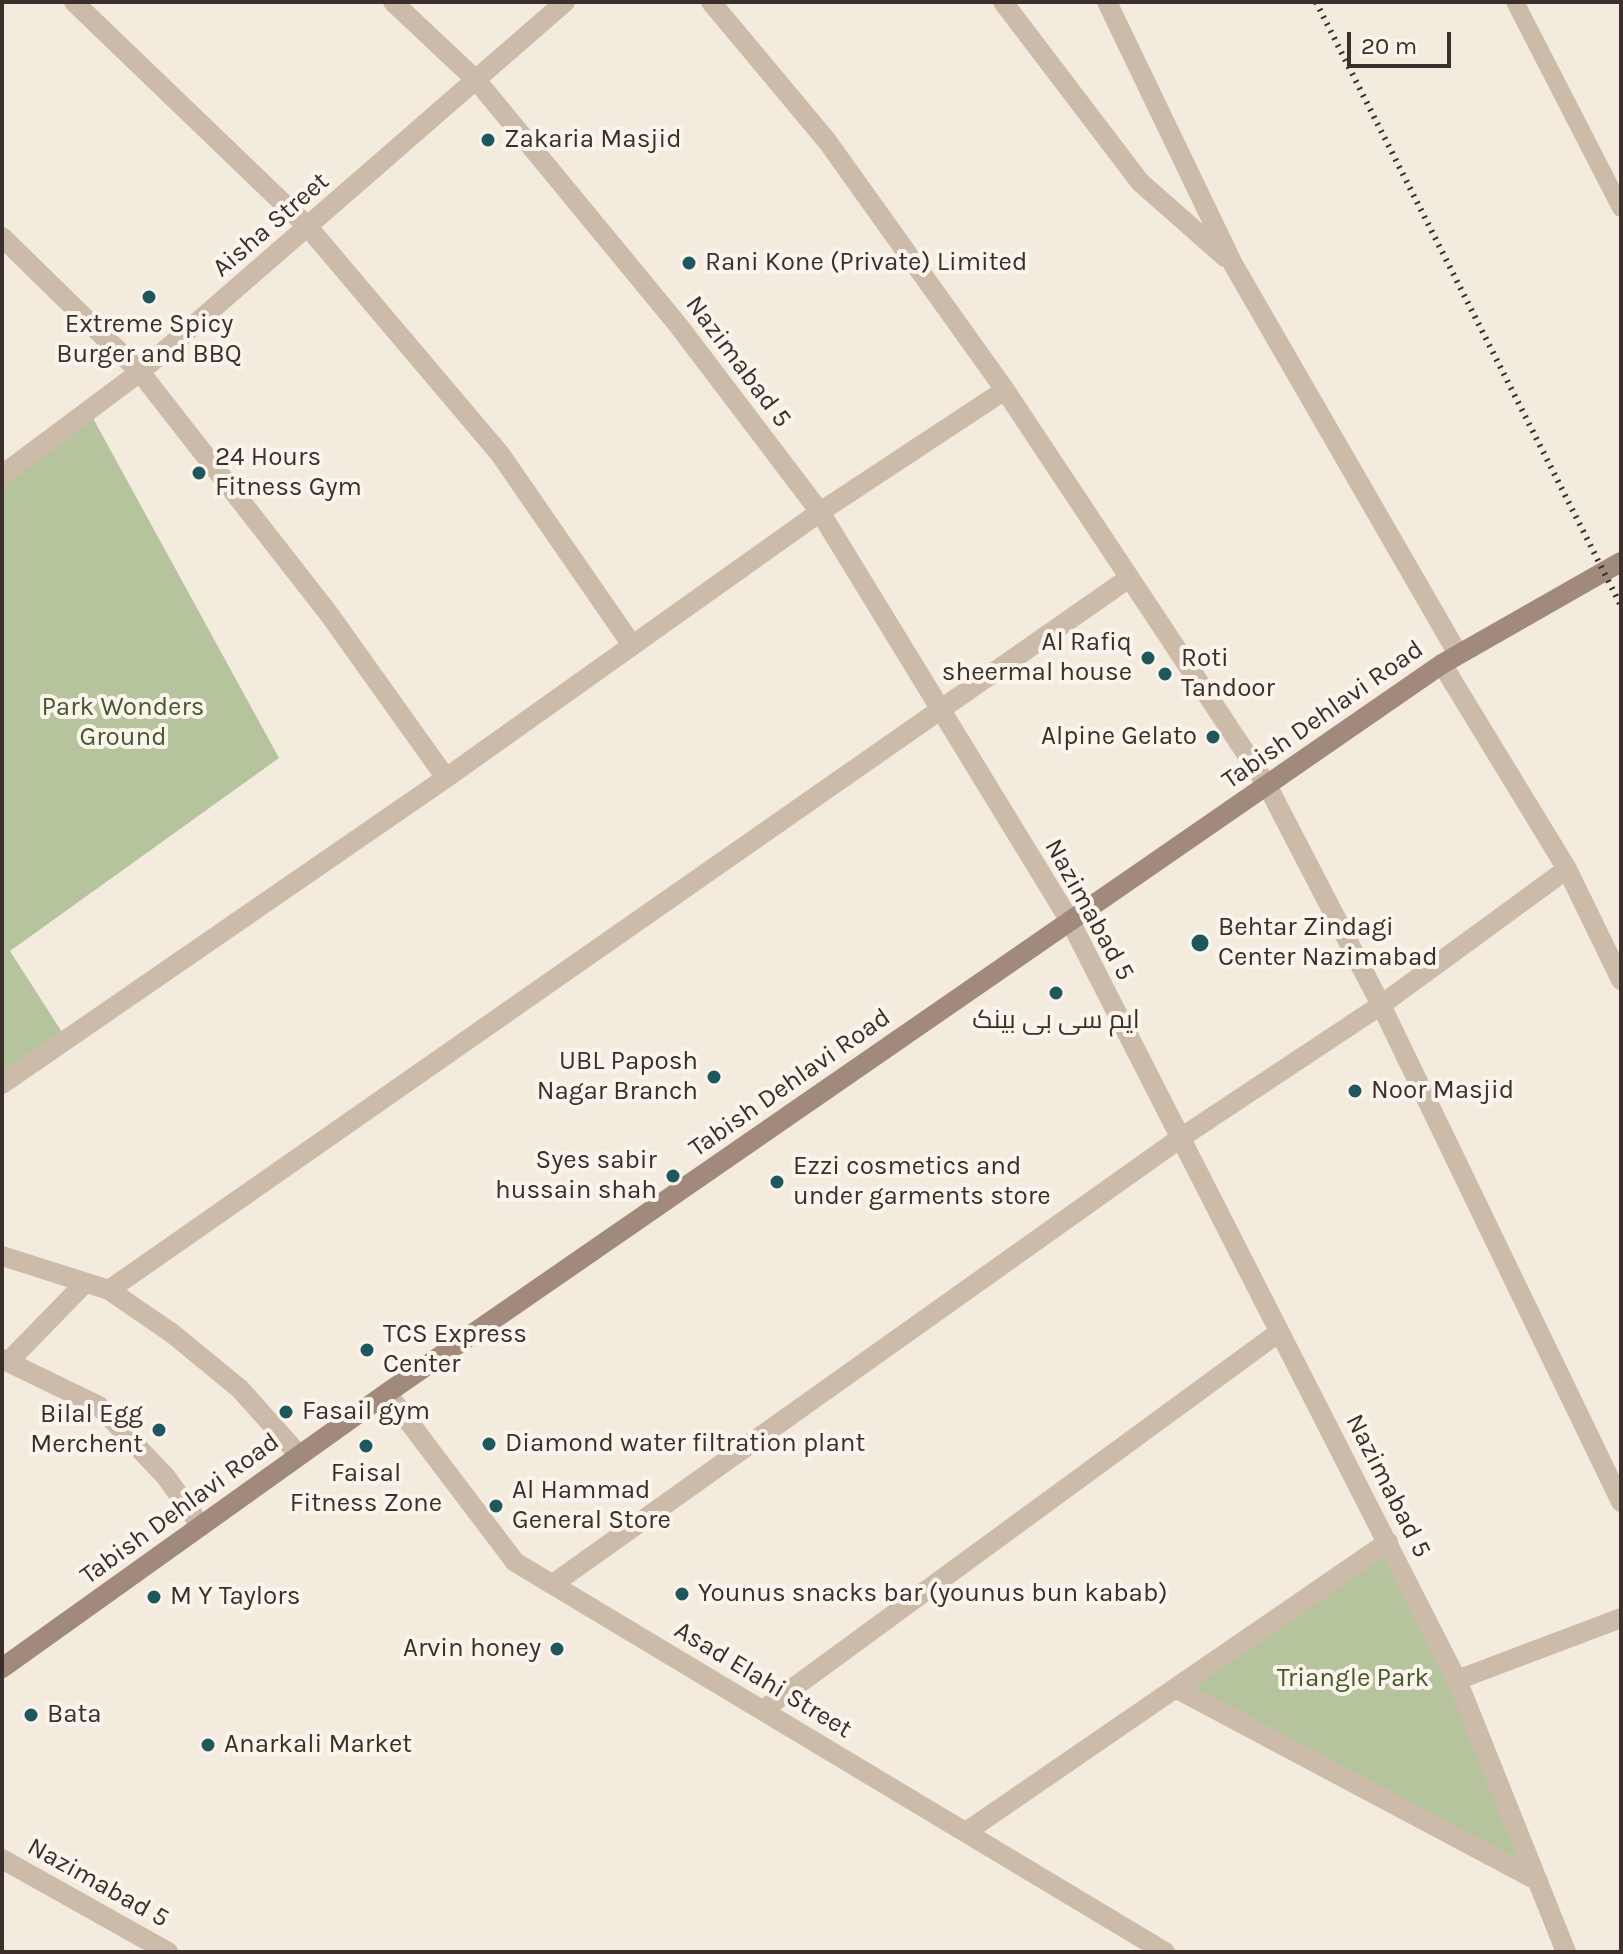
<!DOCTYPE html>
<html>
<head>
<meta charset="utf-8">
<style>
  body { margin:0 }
  #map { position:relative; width:1623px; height:1954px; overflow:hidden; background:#f4ebdf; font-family:Karla,sans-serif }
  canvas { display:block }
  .frame { position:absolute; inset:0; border:4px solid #3a2f2a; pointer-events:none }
  .scale { position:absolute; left:1347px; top:32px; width:104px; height:36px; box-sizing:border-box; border:4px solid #3a2f2a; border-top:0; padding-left:10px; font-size:24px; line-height:28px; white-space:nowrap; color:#3a2f2a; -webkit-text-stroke:6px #fbf4ec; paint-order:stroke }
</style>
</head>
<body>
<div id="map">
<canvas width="1623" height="1954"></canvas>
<div class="frame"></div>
<div class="scale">20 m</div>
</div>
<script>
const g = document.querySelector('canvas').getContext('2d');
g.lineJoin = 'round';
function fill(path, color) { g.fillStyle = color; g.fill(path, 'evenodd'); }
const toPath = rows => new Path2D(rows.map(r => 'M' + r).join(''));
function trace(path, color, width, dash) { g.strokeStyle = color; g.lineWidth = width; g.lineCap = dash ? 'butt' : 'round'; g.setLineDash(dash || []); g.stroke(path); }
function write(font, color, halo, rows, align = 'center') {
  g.font = font + ' Karla,Cairo,sans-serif'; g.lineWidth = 8; g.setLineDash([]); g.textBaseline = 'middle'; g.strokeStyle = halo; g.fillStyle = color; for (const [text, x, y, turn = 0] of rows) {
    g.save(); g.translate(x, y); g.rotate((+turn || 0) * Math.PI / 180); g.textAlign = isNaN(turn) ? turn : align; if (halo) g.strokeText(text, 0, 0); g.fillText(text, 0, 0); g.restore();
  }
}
const green = toPath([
  [89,411,279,758,10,951,67,1040,2,1084,2,475],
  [1388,1542,1538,1881,1177,1689]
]);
const service = toPath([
  [1515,2,1621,208]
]);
const minor = toPath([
  [74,2,308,227,500,454,632,645],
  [393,2,477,81,678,325,820,512,1070,921,1457,1680,1566,1952],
  [711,2,827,141,1005,390,1267,785,1381,1005,1621,1502],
  [1003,2,1140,182,1225,257],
  [1107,2,1233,264,1458,654],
  [2,237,140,372,329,614,446,778],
  [2,475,140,372,565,2],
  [1442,664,1567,869,1621,980],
  [2,1084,446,778,820,512,1005,390],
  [2,1256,109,1290,173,1334,240,1389,299,1455],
  [109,1290,1129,578],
  [2,1359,99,1406,166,1477,201,1526],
  [9,1361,85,1283],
  [387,1393,515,1562,1165,1952],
  [553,1584,1179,1139,1381,1005,1567,869],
  [1457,1680,1621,1618],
  [1177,1689,1538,1881],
  [763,1710,1278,1333],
  [966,1832,1388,1542]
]);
const tertiary = toPath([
  [2,1859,168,1952]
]);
const secondary = toPath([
  [2,1668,387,1393,1442,664,1621,562]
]);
const rail = toPath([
  [1316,2,1621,606]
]);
const markers = [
  [488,140,8,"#1e585d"],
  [689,263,8,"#1e585d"],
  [149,297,8,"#1e585d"],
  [199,473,8,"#1e585d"],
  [1148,658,8,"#1e585d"],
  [1165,674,8,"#1e585d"],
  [1213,737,8,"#1e585d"],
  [1200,943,10,"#1e585d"],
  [1056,993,8,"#1e585d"],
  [714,1077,8,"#1e585d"],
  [1355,1091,8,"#1e585d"],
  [673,1176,8,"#1e585d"],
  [777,1182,8,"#1e585d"],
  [367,1350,8,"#1e585d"],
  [286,1412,8,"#1e585d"],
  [159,1430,8,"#1e585d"],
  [489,1444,8,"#1e585d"],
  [366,1446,8,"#1e585d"],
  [496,1506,8,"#1e585d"],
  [682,1594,8,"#1e585d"],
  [154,1597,8,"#1e585d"],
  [557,1649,8,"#1e585d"],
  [31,1715,8,"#1e585d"],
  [208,1745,8,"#1e585d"]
];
const poiNames = [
  ["Zakaria Masjid",504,140],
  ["Rani Kone (Private) Limited",705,263],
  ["Extreme Spicy",149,325,"center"],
  ["Burger and BBQ",149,355,"center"],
  ["24 Hours",215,458],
  ["Fitness Gym",215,488],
  ["Al Rafiq",1132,643,"right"],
  ["sheermal house",1132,673,"right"],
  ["Roti",1181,659],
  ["Tandoor",1181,689],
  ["Alpine Gelato",1197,737,"right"],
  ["Behtar Zindagi",1218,928],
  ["Center Nazimabad",1218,958],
  ["ایم سی بی بینک",1056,1021,"center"],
  ["UBL Paposh",698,1062,"right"],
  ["Nagar Branch",698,1092,"right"],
  ["Noor Masjid",1371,1091],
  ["Syes sabir",657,1161,"right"],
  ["hussain shah",657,1191,"right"],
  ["Ezzi cosmetics and",793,1167],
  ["under garments store",793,1197],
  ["TCS Express",383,1335],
  ["Center",383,1365],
  ["Fasail gym",302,1412],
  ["Bilal Egg",143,1415,"right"],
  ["Merchent",143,1445,"right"],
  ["Diamond water filtration plant",505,1444],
  ["Faisal",366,1474,"center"],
  ["Fitness Zone",366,1504,"center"],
  ["Al Hammad",512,1491],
  ["General Store",512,1521],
  ["Younus snacks bar (younus bun kabab)",698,1594],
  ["M Y Taylors",170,1597],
  ["Arvin honey",541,1649,"right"],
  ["Bata",47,1715],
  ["Anarkali Market",224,1745]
];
const streetNames = [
  ["Aisha Street",271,225,-41],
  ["Nazimabad 5",738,362,53],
  ["Tabish Dehlavi Road",1323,715,-35],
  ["Nazimabad 5",1089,910,61],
  ["Tabish Dehlavi Road",790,1083,-35],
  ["Nazimabad 5",1388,1486,63],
  ["Tabish Dehlavi Road",180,1509,-36],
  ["Asad Elahi Street",763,1680,31],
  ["Nazimabad 5",98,1883,29]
];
const parkNames = [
  ["Park Wonders",123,708],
  ["Ground",123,738],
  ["Triangle Park",1353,1679]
];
fill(green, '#b6c49e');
trace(service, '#cdbbaa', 18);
trace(minor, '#cdbbaa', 20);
trace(tertiary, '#cdbbaa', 20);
trace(secondary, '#a18a7b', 20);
trace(rail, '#3a2f2a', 6, [2, 6]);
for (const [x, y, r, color] of markers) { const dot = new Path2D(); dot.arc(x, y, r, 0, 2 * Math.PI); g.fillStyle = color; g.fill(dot); trace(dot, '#fbf4ec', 3); }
write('26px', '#3a2f2a', '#fbf4ec', poiNames, 'left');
write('26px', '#3a2f2a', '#fbf4ec', streetNames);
write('26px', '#48592d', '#fbf4ec', parkNames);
</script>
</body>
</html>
